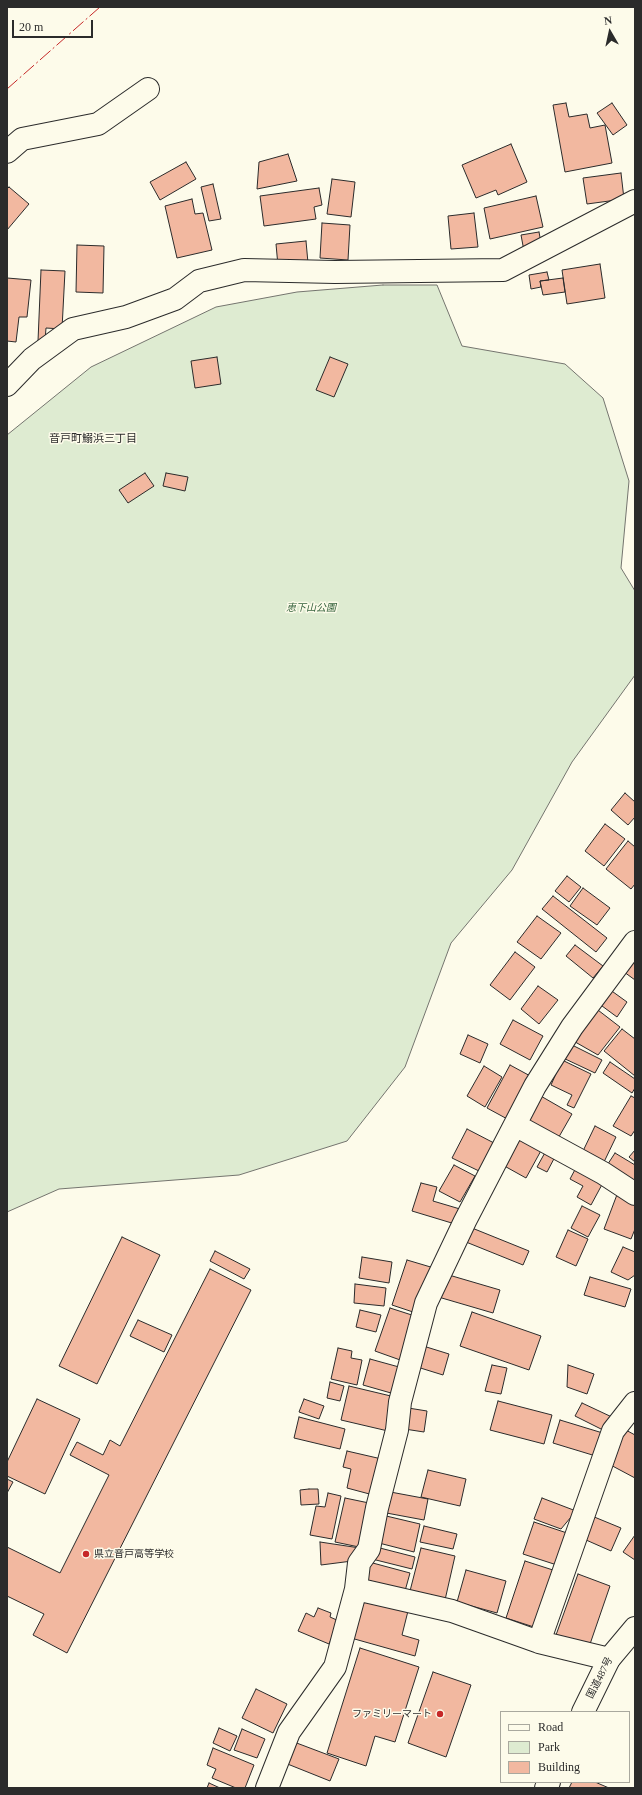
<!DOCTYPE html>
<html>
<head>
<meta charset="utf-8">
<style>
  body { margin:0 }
  #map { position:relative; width:642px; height:1795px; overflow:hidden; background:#fdfbea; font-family:"Times New Roman",serif }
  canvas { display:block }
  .frame { position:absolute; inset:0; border:8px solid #2b2b2b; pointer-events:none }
  .legend { position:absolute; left:500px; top:1711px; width:130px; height:72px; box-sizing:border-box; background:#fdfbea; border:1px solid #a9a89e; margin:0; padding:5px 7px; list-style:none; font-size:12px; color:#2b2b2b }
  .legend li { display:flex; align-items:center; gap:8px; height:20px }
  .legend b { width:20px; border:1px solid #a9a89e }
  .north { position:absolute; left:590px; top:12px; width:40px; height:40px; -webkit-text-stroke:3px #fdfbea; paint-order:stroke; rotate:351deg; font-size:11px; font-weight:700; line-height:16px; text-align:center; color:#2b2b2b }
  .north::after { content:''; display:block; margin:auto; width:14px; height:18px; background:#2b2b2b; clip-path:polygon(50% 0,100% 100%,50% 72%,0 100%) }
  .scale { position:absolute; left:12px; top:20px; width:81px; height:18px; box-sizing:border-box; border:2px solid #2b2b2b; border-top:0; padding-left:5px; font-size:12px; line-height:14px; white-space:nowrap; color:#2b2b2b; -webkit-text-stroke:3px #fdfbea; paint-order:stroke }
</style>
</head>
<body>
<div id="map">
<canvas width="642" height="1795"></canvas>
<div class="frame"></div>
<ul class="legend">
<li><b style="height:5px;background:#fdfbea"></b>Road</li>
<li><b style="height:11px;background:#deebd1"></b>Park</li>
<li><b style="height:11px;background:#f2b8a0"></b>Building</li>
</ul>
<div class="north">N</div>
<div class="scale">20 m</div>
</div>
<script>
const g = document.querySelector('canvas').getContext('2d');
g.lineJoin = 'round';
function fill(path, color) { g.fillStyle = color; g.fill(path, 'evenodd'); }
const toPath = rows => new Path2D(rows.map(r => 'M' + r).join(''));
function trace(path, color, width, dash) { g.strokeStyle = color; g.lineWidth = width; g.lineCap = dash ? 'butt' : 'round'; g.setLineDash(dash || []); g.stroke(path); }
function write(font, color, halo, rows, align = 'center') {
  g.font = font + ' "Times New Roman","Noto Sans JP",serif'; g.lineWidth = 3; g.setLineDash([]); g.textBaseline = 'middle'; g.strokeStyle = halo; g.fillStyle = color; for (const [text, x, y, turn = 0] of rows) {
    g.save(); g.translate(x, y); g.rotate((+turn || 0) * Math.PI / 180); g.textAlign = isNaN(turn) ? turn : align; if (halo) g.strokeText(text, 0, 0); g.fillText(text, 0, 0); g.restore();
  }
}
const green = toPath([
  [383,285,437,285,462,346,565,364,603,398,629,481,621,568,635,591,635,675,572,762,512,870,451,943,405,1067,347,1141,239,1175,59,1189,7,1212,7,435,91,367,216,307,297,292,383,285]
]);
const building = toPath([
  [566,103,569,117,587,114,590,128,605,125,612,163,565,172,553,105,566,103],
  [612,103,627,125,613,135,597,113,612,103],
  [511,144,527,182,498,195,496,190,476,198,462,165,511,144],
  [288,154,297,181,257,189,259,162,288,154],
  [186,162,196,179,160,200,150,182,186,162],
  [621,173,624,199,587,204,583,178,621,173],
  [332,179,355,182,351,217,327,214,332,179],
  [213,184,221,219,209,221,201,187,213,184],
  [9,187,29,204,7,230,7,189,9,187],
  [319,188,322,205,314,207,316,219,264,226,260,196,319,188],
  [536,196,543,227,490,239,484,208,536,196],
  [192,199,195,214,203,213,212,250,177,258,165,206,192,199],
  [474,213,478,247,451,249,448,216,474,213],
  [322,223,350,225,348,260,320,258,322,223],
  [539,232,542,248,524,251,521,235,539,232],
  [306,241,308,263,278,266,276,244,306,241],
  [77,245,104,246,103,293,76,292,77,245],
  [600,264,605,298,567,304,562,270,600,264],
  [41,270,65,271,62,329,46,328,45,341,38,341,41,270],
  [547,272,549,280,540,281,541,287,531,289,529,275,547,272],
  [7,278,31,280,27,317,19,317,16,342,7,341,7,278],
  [563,278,565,292,543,295,540,281,563,278],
  [217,357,221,384,195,388,191,361,217,357],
  [330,357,348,364,334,397,316,390,330,357],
  [145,473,154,486,128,503,119,490,145,473],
  [166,473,188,477,185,491,163,486,166,473],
  [625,793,635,802,635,817,628,825,611,810,625,793],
  [605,824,625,839,604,866,585,851,605,824],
  [628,841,635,847,635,884,631,889,606,869,628,841],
  [567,876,581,887,569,902,555,891,567,876],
  [583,888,610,908,597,925,570,906,583,888],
  [553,896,607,938,596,952,542,909,553,896],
  [537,916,561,933,541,959,517,942,537,916],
  [575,945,603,966,593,978,566,956,575,945],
  [635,950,635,980,620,969,635,950],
  [515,952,535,967,510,1000,490,985,515,952],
  [538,986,558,1000,539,1024,521,1009,538,986],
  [609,989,627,1002,617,1017,598,1003,609,989],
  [594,1007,620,1027,598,1055,570,1039,594,1007],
  [513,1020,543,1036,530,1060,500,1044,513,1020],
  [622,1029,635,1039,635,1076,604,1051,622,1029],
  [468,1035,488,1044,480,1063,460,1054,468,1035],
  [568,1043,602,1060,595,1073,561,1057,568,1043],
  [562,1060,591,1074,574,1108,567,1105,572,1095,551,1085,562,1060],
  [610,1062,635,1079,635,1088,632,1093,603,1073,610,1062],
  [510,1065,534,1078,511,1121,487,1108,510,1065],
  [484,1066,502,1077,485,1107,467,1096,484,1066],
  [539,1095,572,1114,556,1142,523,1123,539,1095],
  [631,1096,635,1098,635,1130,631,1136,613,1126,631,1096],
  [595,1126,616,1137,604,1162,583,1151,595,1126],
  [467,1129,494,1143,479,1171,452,1158,467,1129],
  [516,1133,543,1147,526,1178,499,1163,516,1133],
  [547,1149,557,1153,547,1172,537,1167,547,1149],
  [635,1150,635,1162,629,1157,635,1150],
  [615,1153,635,1165,635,1188,604,1170,615,1153],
  [578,1164,605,1179,591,1205,577,1197,583,1186,570,1179,578,1164],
  [454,1165,475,1176,460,1202,439,1191,454,1165],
  [421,1183,437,1187,433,1201,460,1209,455,1224,412,1211,421,1183],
  [618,1192,635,1199,635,1229,631,1239,604,1229,618,1192],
  [582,1206,600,1215,588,1237,571,1228,582,1206],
  [472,1228,529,1251,523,1265,466,1242,472,1228],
  [568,1230,588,1239,576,1266,556,1257,568,1230],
  [122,1237,160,1255,97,1384,59,1366,122,1237],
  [623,1247,635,1252,635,1275,628,1280,611,1272,623,1247],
  [215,1251,250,1269,244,1279,210,1261,215,1251],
  [362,1257,392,1262,389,1283,359,1278,362,1257],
  [407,1260,434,1268,419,1314,392,1305,407,1260],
  [210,1269,251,1290,67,1653,33,1635,44,1614,7,1596,7,1547,60,1573,109,1475,70,1455,77,1442,103,1455,110,1440,120,1446,210,1269],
  [442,1273,500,1290,493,1313,435,1296,442,1273],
  [590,1277,631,1289,625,1307,584,1295,590,1277],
  [355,1284,386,1288,384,1306,354,1303,355,1284],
  [390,1308,418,1317,403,1361,375,1351,390,1308],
  [360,1310,381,1315,376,1332,356,1327,360,1310],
  [472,1312,541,1336,529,1370,460,1346,472,1312],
  [138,1320,172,1335,164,1352,130,1336,138,1320],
  [420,1345,449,1354,443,1375,414,1366,420,1345],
  [338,1348,352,1351,351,1358,362,1360,357,1385,331,1379,338,1348],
  [370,1359,399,1367,391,1393,363,1385,370,1359],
  [492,1365,507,1368,501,1394,485,1391,492,1365],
  [568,1365,594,1374,587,1394,567,1387,568,1365],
  [330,1382,344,1386,340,1401,327,1398,330,1382],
  [349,1386,395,1397,388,1431,341,1420,349,1386],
  [37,1399,80,1419,45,1494,7,1476,7,1462,37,1399],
  [304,1399,324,1406,319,1419,299,1412,304,1399],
  [498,1401,552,1415,544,1444,490,1430,498,1401],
  [582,1403,614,1418,607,1432,575,1416,582,1403],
  [402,1407,427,1411,424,1432,398,1428,402,1407],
  [299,1417,345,1429,340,1449,294,1438,299,1417],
  [560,1420,606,1434,599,1457,553,1443,560,1420],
  [624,1429,635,1435,635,1478,605,1462,624,1429],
  [347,1451,386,1460,377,1496,347,1488,351,1469,343,1467,347,1451],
  [428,1470,466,1479,460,1506,421,1497,428,1470],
  [7,1479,13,1482,7,1493,7,1479],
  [309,1489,318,1489,319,1504,301,1505,300,1490,309,1489],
  [385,1491,428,1499,424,1520,381,1512,385,1491],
  [328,1493,341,1496,332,1539,310,1535,316,1506,325,1507,328,1493],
  [345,1498,369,1503,359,1547,335,1542,345,1498],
  [542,1498,576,1511,561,1529,534,1519,542,1498],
  [587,1514,621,1528,611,1551,577,1536,587,1514],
  [382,1515,420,1524,414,1552,375,1542,382,1515],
  [534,1522,570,1534,560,1566,523,1554,534,1522],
  [424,1526,457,1534,453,1549,420,1542,424,1526],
  [635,1535,635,1560,623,1552,635,1535],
  [320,1542,360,1548,360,1560,321,1565,320,1542],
  [376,1547,415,1557,412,1569,372,1559,376,1547],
  [421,1548,455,1556,445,1600,410,1591,421,1548],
  [525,1561,556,1571,537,1628,506,1618,525,1561],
  [369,1562,410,1573,405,1591,364,1579,369,1562],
  [466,1570,506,1581,497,1613,457,1602,466,1570],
  [578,1574,610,1586,589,1647,556,1635,578,1574],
  [362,1599,408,1611,402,1635,419,1640,415,1656,351,1638,362,1599],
  [318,1608,331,1613,330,1617,339,1621,329,1644,298,1631,306,1613,314,1617,318,1608],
  [360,1648,419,1667,395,1742,375,1736,366,1766,327,1753,360,1648],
  [433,1672,471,1685,446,1757,408,1743,433,1672],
  [256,1689,287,1704,273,1733,242,1718,256,1689],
  [219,1728,237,1736,230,1751,213,1743,219,1728],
  [242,1729,265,1739,257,1758,234,1750,242,1729],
  [294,1742,339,1759,330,1781,285,1763,294,1742],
  [213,1748,254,1765,245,1788,236,1788,212,1778,216,1769,207,1765,213,1748],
  [572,1782,595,1782,609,1788,569,1788,572,1782],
  [209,1783,220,1788,207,1788,209,1783]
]);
const minor = toPath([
  [7,152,22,139,98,124,148,89],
  [7,385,32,359,73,329,126,317,175,299,199,281,244,270,335,272,503,270,635,201],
  [515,1125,603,1173,635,1194],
  [356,1589,452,1611,539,1642,609,1659],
  [539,1642,613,1431,635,1403],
  [267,1788,289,1732,335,1667,356,1589,359,1563,369,1549,377,1508,397,1430,400,1402,426,1303,465,1221,535,1086,572,1027,635,942]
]);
const highway = toPath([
  [583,1712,609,1659,635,1628],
  [546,1788,549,1782]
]);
const power = toPath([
  [7,89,100,7]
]);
const markers = [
  [86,1554,4,"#c62828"],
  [440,1714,4,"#c62828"]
];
const parkNames = [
  ["恵下山公園",311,608]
];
const poiNames = [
  ["県立音戸高等学校",94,1554],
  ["ファミリーマート",432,1714,"right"]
];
const streetNames = [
  ["国道487号",600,1678,-63]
];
const neighbourhoodNames = [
  ["音戸町鰯浜三丁目",93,439]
];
fill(green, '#deebd1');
trace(green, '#74746e', 1);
fill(building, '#f2b8a0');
trace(building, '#2b2b2b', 1);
trace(minor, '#2b2b2b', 24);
trace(highway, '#2b2b2b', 24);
trace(minor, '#fdfbea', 22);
trace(highway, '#fdfbea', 22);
trace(power, '#c62828', 1, [14, 3, 2, 3]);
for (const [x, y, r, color] of markers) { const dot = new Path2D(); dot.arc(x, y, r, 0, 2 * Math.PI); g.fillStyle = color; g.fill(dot); trace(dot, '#fdfbea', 1.5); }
write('italic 10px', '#34623c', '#fdfbea', parkNames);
write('10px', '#2b2b2b', '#fdfbea', poiNames, 'left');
write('10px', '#2b2b2b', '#fdfbea', streetNames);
write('11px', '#2b2b2b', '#fdfbea', neighbourhoodNames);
</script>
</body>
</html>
